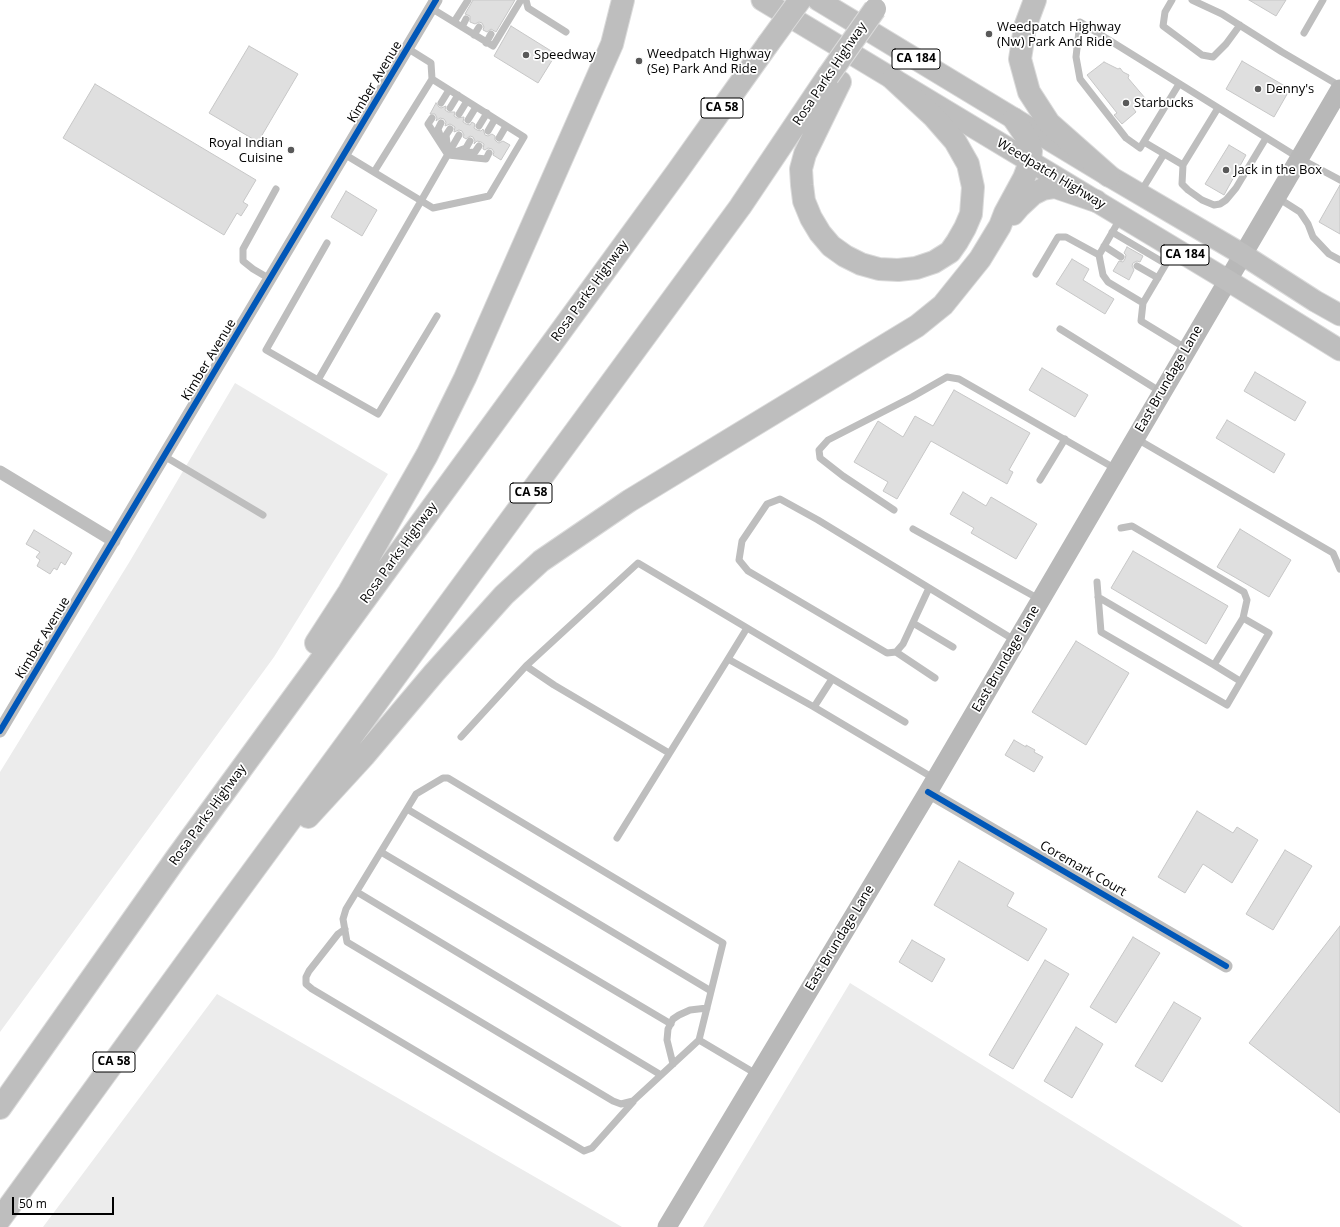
<!DOCTYPE html>
<html>
<head>
<meta charset="utf-8">
<style>
  body { margin:0 }
  #map { position:relative; width:1340px; height:1227px; overflow:hidden; background:#fff; font-family:"Open Sans",sans-serif }
  canvas { display:block }
  .scale { position:absolute; left:12px; top:1197px; width:102px; height:18px; box-sizing:border-box; border:2px solid #000; border-top:0; padding-left:5px; font-size:12px; line-height:14px; white-space:nowrap; color:#000; -webkit-text-stroke:3px #fff; paint-order:stroke }
</style>
</head>
<body>
<div id="map">
<canvas width="1340" height="1227"></canvas>
<div class="scale">50 m</div>
</div>
<script>
const g = document.querySelector('canvas').getContext('2d');
g.lineJoin = 'round';
function fill(path, color) { g.fillStyle = color; g.fill(path, 'evenodd'); }
const toPath = rows => new Path2D(rows.map(r => 'M' + r).join(''));
function trace(path, color, width, dash) { g.strokeStyle = color; g.lineWidth = width; g.lineCap = dash ? 'butt' : 'round'; g.setLineDash(dash || []); g.stroke(path); }
function write(font, color, halo, rows, align = 'center') {
  g.font = font + ' "Open Sans",sans-serif'; g.lineWidth = 3.5; g.setLineDash([]); g.textBaseline = 'middle'; g.strokeStyle = halo; g.fillStyle = color; for (const [text, x, y, turn = 0] of rows) {
    g.save(); g.translate(x, y); g.rotate((+turn || 0) * Math.PI / 180); g.textAlign = isNaN(turn) ? turn : align; if (halo) g.strokeText(text, 0, 0); g.fillText(text, 0, 0); g.restore();
  }
}
const green = toPath([
  [235,383,388,474,274,657,0,1032,0,772,130,561],
  [850,983,1243,1227,703,1227],
  [217,994,622,1227,43,1227]
]);
const building = toPath([
  [473,0,515,0,496,32,491,29,487,32,483,30,484,27,482,23,479,22,475,24,470,22,470,16,465,14,473,0],
  [1249,0,1286,0,1276,16,1249,0],
  [511,26,556,54,538,83,494,56,511,26],
  [249,46,298,74,258,142,209,113,249,46],
  [1242,61,1290,89,1274,117,1226,89,1242,61],
  [1104,62,1118,69,1120,68,1123,72,1129,75,1128,78,1145,98,1133,108,1136,112,1122,124,1114,115,1117,113,1087,75,1104,62],
  [95,84,256,180,243,202,248,205,241,216,237,213,224,235,63,138,95,84],
  [436,103,439,107,441,108,446,106,445,110,448,112,455,112,454,116,457,118,464,117,463,122,466,124,470,125,472,122,475,124,474,128,477,130,481,131,483,129,485,135,488,136,492,134,495,136,495,140,497,142,499,143,503,141,510,145,501,160,493,155,494,152,492,149,488,148,485,150,483,149,484,144,481,142,477,141,474,144,475,141,473,137,470,136,466,139,463,137,464,135,462,131,459,130,454,132,455,127,452,125,450,124,445,126,446,122,444,119,440,118,436,121,437,118,435,114,430,114,436,103],
  [1229,145,1246,155,1224,195,1205,184,1229,145],
  [1340,185,1340,234,1319,222,1340,185],
  [346,191,377,210,362,236,331,217,346,191],
  [1127,247,1143,256,1140,262,1137,261,1133,263,1132,266,1134,270,1129,280,1113,271,1119,261,1123,262,1125,259,1126,255,1124,253,1127,247],
  [1072,259,1089,269,1083,280,1114,299,1105,314,1056,284,1072,259],
  [1042,368,1088,395,1075,417,1029,390,1042,368],
  [1255,372,1306,402,1295,421,1244,391,1255,372],
  [954,390,1030,433,1009,470,1013,472,1007,484,931,441,897,499,883,491,888,482,854,462,878,421,903,437,915,416,933,426,954,390],
  [1227,420,1285,454,1274,473,1216,438,1227,420],
  [963,492,986,506,991,497,1037,524,1016,559,971,533,974,528,950,514,963,492],
  [1240,529,1291,560,1269,597,1217,567,1240,529],
  [34,530,72,553,65,565,61,562,57,570,54,568,50,574,37,566,40,560,36,557,40,552,26,544,34,530],
  [1133,551,1228,606,1206,644,1111,588,1133,551],
  [1076,641,1129,673,1086,745,1032,712,1076,641],
  [1014,740,1026,747,1026,745,1035,750,1034,752,1043,757,1034,772,1005,755,1014,740],
  [1197,811,1233,833,1237,827,1258,840,1232,883,1203,864,1185,893,1158,877,1197,811],
  [1285,850,1312,866,1273,930,1246,914,1285,850],
  [959,861,1014,893,1007,906,1047,929,1028,961,934,905,959,861],
  [1340,926,1340,1113,1249,1043,1340,926],
  [1133,937,1160,953,1116,1023,1090,1007,1133,937],
  [912,940,945,959,932,982,899,962,912,940],
  [1045,960,1069,974,1013,1069,989,1055,1045,960],
  [1174,1002,1201,1018,1162,1082,1135,1066,1174,1002],
  [1076,1027,1103,1044,1072,1098,1044,1081,1076,1027]
]);
const lane = toPath([
  [526,0,528,8,566,32],
  [1172,0,1165,12,1163,26,1202,55,1213,57,1226,44,1240,25],
  [1192,0,1222,14,1282,52,1340,86],
  [431,8,493,46,521,0],
  [454,22,468,0],
  [462,27,466,19],
  [1304,33,1323,0],
  [474,35,479,27],
  [486,43,491,34],
  [1179,84,1140,148,1126,138,1080,79,1076,57,1080,22,1299,158,1340,180],
  [441,103,449,90],
  [450,108,458,95],
  [459,114,467,101],
  [432,118,428,124,448,155],
  [468,120,476,107],
  [441,123,438,129,441,138],
  [479,126,487,113],
  [488,131,495,119],
  [499,138,506,126],
  [1144,142,1183,165,1218,108],
  [448,152,446,135,450,129],
  [455,152,466,148,470,141],
  [462,153,475,152,479,146],
  [344,154,433,208,489,196,524,137,432,79],
  [448,155,486,159,489,153],
  [1183,165,1182,184,1188,190,1202,200,1214,205,1220,204,1226,200,1236,188,1266,138],
  [374,172,432,79,431,63,407,48],
  [1140,193,1164,154],
  [1278,198,1300,212,1308,224,1313,237,1329,254,1340,260],
  [1112,232,1166,264,1143,303],
  [327,243,266,350,318,380,459,135],
  [1104,246,1121,257],
  [1099,255,1103,275,1108,282,1143,303,1141,321,1187,349],
  [1137,266,1158,278],
  [1036,274,1058,237,1066,237,1099,255,1120,219],
  [270,279,253,269,243,261,243,249,276,189],
  [1060,329,1161,392],
  [318,380,378,414,437,316],
  [1137,439,1333,553,1340,569],
  [164,456,263,515],
  [1040,480,1065,439],
  [894,510,843,476,820,458,819,450,828,440,912,397,947,377,959,379,1116,469],
  [1121,528,1132,526,1244,592,1247,600,1243,618],
  [913,529,1039,599],
  [1097,582,1101,632,1227,705,1269,633,1243,618,1214,665,1098,597],
  [929,588,903,644,896,652,887,653,748,571,739,560,742,541,767,504,780,499,818,520,1016,641],
  [913,623,953,647],
  [896,652,935,678],
  [728,659,747,628],
  [1214,665,1240,681],
  [526,666,638,563,905,722],
  [814,707,832,679],
  [461,737,526,666,554,685,669,753],
  [407,809,711,991],
  [617,838,728,659,814,707,935,779],
  [381,852,671,1024],
  [357,892,661,1075],
  [345,929,338,934,309,971,306,977,306,984,312,989,584,1151,592,1148,633,1102],
  [699,1040,633,1101,621,1104,613,1101,347,942,343,919,346,909,416,794,443,778,448,778,723,943,699,1040,758,1075],
  [673,1064,667,1040,668,1029,673,1019,679,1015,690,1010,707,1008]
]);
const street = toPath([
  [0,472,114,541],
  [0,731,436,0],
  [928,792,1226,966]
]);
const secondary = toPath([
  [667,1227,928,792,1340,89]
]);
const primary = toPath([
  [762,0,1227,280,1340,350],
  [818,0,1109,176,1242,254,1315,301,1340,315]
]);
const highway = toPath([
  [1035,0,1025,27,1020,59,1029,92,1049,123,1109,176],
  [840,82,805,154,801,169,802,185,804,201,811,218,820,233,831,246,845,256,861,264,879,269,898,270,916,268,934,262,950,252,957,242,965,228,971,214,973,187,968,164,955,141,934,117,893,79],
  [1013,214,1019,207,1033,194,1043,189,1055,187,1096,201],
  [316,643,349,592,427,455,465,378,612,44,623,0],
  [308,817,364,756,434,673,504,595,541,561,629,501,917,326,943,305,980,259,1000,226,1005,213,1024,178,1030,162,1031,151,1029,141,1014,119],
  [0,1108,177,857,677,172,768,44],
  [0,1219,228,905,740,207,828,76]
]);
const highwayBridge = toPath([
  [768,44,800,0],
  [828,76,875,9]
]);
const cycleway = toPath([
  [0,731,436,0],
  [928,792,1226,966]
]);
const markers = [
  [989,34,4,"#595959"],
  [526,55,4,"#595959"],
  [639,61,4,"#595959"],
  [1258,89,4,"#595959"],
  [1126,103,4,"#595959"],
  [291,150,4,"#595959"],
  [1226,170,4,"#595959"]
];
const shields = [
  [916,59,48],
  [722,108,42],
  [1185,255,48],
  [531,493,42],
  [114,1062,42]
];
const shieldNames = [
  ["CA 184",916,59],
  ["CA 58",722,108],
  ["CA 184",1185,255],
  ["CA 58",531,493],
  ["CA 58",114,1062]
];
const poiNames = [
  ["Weedpatch Highway",997,27],
  ["(Nw) Park And Ride",997,42],
  ["Weedpatch Highway",647,54],
  ["(Se) Park And Ride",647,69],
  ["Speedway",534,55],
  ["Denny's",1266,89],
  ["Starbucks",1134,103],
  ["Royal Indian",283,143,"right"],
  ["Cuisine",283,158,"right"],
  ["Jack in the Box",1234,170]
];
const streetNames = [
  ["Rosa Parks Highway",830,74,-56],
  ["Kimber Avenue",375,82,-59],
  ["Weedpatch Highway",1051,174,31],
  ["Rosa Parks Highway",590,291,-54],
  ["Kimber Avenue",209,360,-59],
  ["East Brundage Lane",1169,379,-60],
  ["Rosa Parks Highway",399,553,-54],
  ["Kimber Avenue",43,638,-59],
  ["East Brundage Lane",1006,659,-60],
  ["Rosa Parks Highway",208,815,-54],
  ["Coremark Court",1083,869,30],
  ["East Brundage Lane",840,938,-59]
];
fill(green, '#ececec');
fill(building, '#dfdfdf');
trace(building, '#c7c7c7', 1);
trace(primary, '#dbdbdb', 23);
trace(highway, '#dbdbdb', 24);
trace(lane, '#bebebe', 7);
trace(street, '#bebebe', 13);
trace(secondary, '#b8b8b8', 19);
trace(primary, '#bebebe', 21);
trace(highway, '#bebebe', 22);
trace(highwayBridge, '#dbdbdb', 24, []);
trace(highwayBridge, '#bebebe', 22);
trace(cycleway, '#0057b8', 6);
for (const [x, y, r, color] of markers) { const dot = new Path2D(); dot.arc(x, y, r, 0, 2 * Math.PI); g.fillStyle = color; g.fill(dot); trace(dot, '#fff', 1.5); }
for (const [x, y, w] of shields) { const box = new Path2D(); box.roundRect(x - w / 2, y - 10, w, 20, 3); g.fillStyle = '#fff'; g.fill(box); trace(box, '#000', 1); }
write('bold 12px', '#000', null, shieldNames);
write('13px', '#000', '#fff', poiNames, 'left');
write('13px', '#000', '#fff', streetNames);
</script>
</body>
</html>
